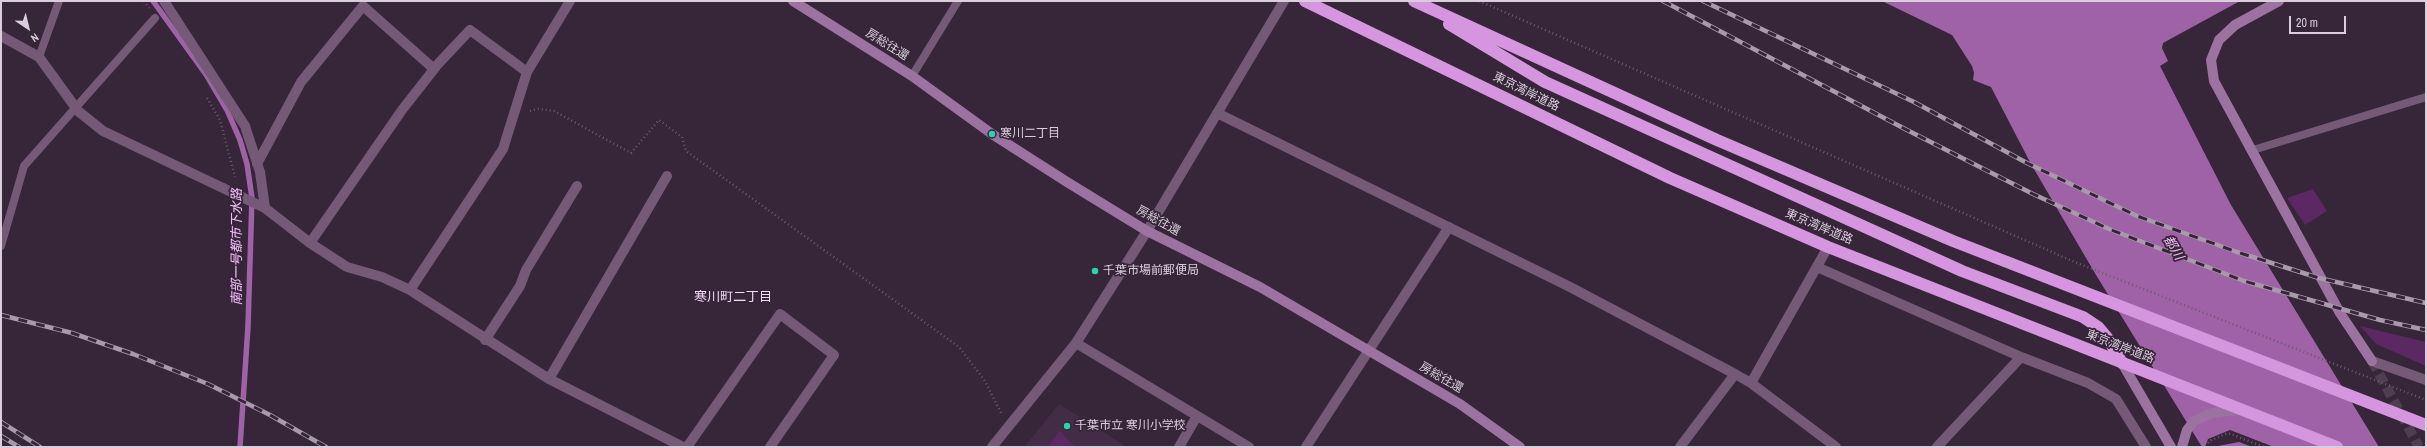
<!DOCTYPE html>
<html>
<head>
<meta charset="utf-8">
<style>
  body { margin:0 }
  #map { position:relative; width:2427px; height:448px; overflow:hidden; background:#37253a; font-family:"Archivo Narrow",sans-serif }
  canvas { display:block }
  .frame { position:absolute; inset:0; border:2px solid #dacedc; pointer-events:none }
  .north { position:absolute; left:8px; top:8px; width:40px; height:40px; -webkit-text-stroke:3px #37253a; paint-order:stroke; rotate:145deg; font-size:11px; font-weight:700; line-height:16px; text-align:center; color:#dacedc }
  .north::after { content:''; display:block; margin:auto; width:14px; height:18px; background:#dacedc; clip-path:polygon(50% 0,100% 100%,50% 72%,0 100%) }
  .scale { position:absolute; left:2289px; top:16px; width:57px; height:18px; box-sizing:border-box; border:2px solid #dacedc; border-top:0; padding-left:5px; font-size:12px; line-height:14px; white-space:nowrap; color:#dacedc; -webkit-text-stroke:3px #37253a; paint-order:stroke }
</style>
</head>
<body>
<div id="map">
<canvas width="2427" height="448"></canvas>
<div class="frame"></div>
<div class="north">N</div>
<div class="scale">20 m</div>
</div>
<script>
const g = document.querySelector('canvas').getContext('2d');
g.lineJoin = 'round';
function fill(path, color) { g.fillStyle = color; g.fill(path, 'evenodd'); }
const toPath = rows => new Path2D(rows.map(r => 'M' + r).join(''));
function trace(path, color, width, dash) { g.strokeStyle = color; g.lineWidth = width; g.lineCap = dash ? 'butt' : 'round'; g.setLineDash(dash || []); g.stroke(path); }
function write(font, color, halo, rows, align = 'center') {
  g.font = font + ' "Archivo Narrow","Noto Sans JP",sans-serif'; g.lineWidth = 3.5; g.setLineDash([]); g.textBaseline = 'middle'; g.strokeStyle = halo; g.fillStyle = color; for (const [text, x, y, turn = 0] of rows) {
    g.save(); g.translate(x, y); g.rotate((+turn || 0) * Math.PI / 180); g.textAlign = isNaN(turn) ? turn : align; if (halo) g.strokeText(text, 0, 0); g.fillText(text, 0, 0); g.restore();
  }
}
const built = toPath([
  [1059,404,1127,447,1024,447]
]);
const green = toPath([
  [2313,189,2327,211,2305,225,2287,198],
  [2360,326,2426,342,2426,366,2376,344],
  [1060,431,1075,447,1047,447]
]);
const water = toPath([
  [1882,1,2240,1,2163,43,2162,48,2168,61,2160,66,2231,205,2379,447,2274,447,2230,430,2208,439,2205,447,2202,447,2096,275,2031,164,1991,87,1973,80,1974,73,1972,66,1952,35],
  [2239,442,2252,447,2217,447,2218,446]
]);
const stream = toPath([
  [153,1,207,76,227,110,240,140,247,164,252,198,248,326,240,447]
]);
const secondaryTunnel = toPath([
  [2372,361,2419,447]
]);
const path = toPath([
  [144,1,149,8],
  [1479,1,2077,263,2426,400],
  [207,98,220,120,235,177],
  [530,111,538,109,554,111,631,153,659,120,682,137,686,151,959,347,985,381,1001,413],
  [2207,447,2209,441,2228,433,2264,447]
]);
const lane = toPath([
  [39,57,59,1],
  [912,76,958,1],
  [2253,150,2426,97],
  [1,246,24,166,155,18]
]);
const street = toPath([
  [164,1,245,126,260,172,265,208],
  [1,36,39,57,78,111,103,131,265,208,310,243,347,267,382,277,410,290,549,379,683,447],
  [1217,113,1570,287,1735,374,1751,383,1836,447],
  [257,164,301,82,363,6,434,69],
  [310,243,402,110,438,64,470,30,527,72],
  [1817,267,2021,357,2088,383,2116,399,2146,447],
  [410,290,503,149,527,72,570,1],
  [485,340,520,286,526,270,577,186],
  [1076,343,1249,447],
  [2372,361,2426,380],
  [549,379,667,176],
  [1751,383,1828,247],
  [687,447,780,314,834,355,770,447],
  [992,447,1076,343,1147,231,1284,1],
  [1179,447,1197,416],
  [1306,447,1449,227],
  [1680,447,1735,374],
  [1937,447,2021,357]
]);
const secondary = toPath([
  [793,1,912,76,992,134,1067,182,1147,231,1260,287,1460,404,1520,447],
  [2279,1,2235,25,2219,40,2211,60,2214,81,2340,313,2372,361],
  [2122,363,2171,447],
  [2182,447,2187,430,2194,421,2212,413,2238,410]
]);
const highway = toPath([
  [1305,1,1670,178,1828,247,2337,447],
  [1414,1,1717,140,1953,241,2426,425],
  [1449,24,1545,82,1962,271,2083,317,2098,327,2109,340,2122,363]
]);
const rail = toPath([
  [1663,1,1905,129,2033,194,2109,229,2244,281,2380,320,2426,330],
  [1703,1,1914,102,2027,163,2137,216,2237,252,2319,278,2426,303],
  [1,315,72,333,133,354,208,384,270,415,326,447],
  [1,422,40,447],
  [1,436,19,447]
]);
const markers = [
  [992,134,4,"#26d5ae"],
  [1095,271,4,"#26d5ae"],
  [1067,426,4,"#26d5ae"]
];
const streetNames = [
  ["房総往還",887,45,32],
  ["東京湾岸道路",1526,92,26],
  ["房総往還",1158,221,29],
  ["東京湾岸道路",1819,227,23],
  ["東京湾岸道路",2120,347,21],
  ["房総往還",1441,378,30]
];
const poiNames = [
  ["寒川二丁目",1000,134],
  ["千葉市場前郵便局",1103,271],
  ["千葉市立 寒川小学校",1075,426]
];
const waterNames = [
  ["南部一号都市下水路",238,247,-90],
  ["都川",2173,248,59]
];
const neighbourhoodNames = [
  ["寒川町二丁目",733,298]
];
fill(built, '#432c46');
fill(green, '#5b2863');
fill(water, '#9f62a7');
trace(stream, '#9f62a7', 5.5);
trace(secondaryTunnel, '#4f3e52', 10, [10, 5]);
trace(path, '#6a5a6d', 2.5, [1, 3]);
trace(lane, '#745a77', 8);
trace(street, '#745a77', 10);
trace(secondary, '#9c72a1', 10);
trace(highway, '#d696df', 12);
trace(rail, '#a89aaa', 4.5);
trace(rail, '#37253a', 3, [9]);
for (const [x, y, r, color] of markers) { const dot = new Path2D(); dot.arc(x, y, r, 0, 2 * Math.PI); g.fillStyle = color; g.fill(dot); trace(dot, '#37253a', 1.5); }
write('12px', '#dacedc', '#37253a', streetNames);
write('12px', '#dacedc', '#37253a', poiNames, 'left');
write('italic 13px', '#f4c2fa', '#37253a', waterNames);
write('13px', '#f1d8f4', '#37253a', neighbourhoodNames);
</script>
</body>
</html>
